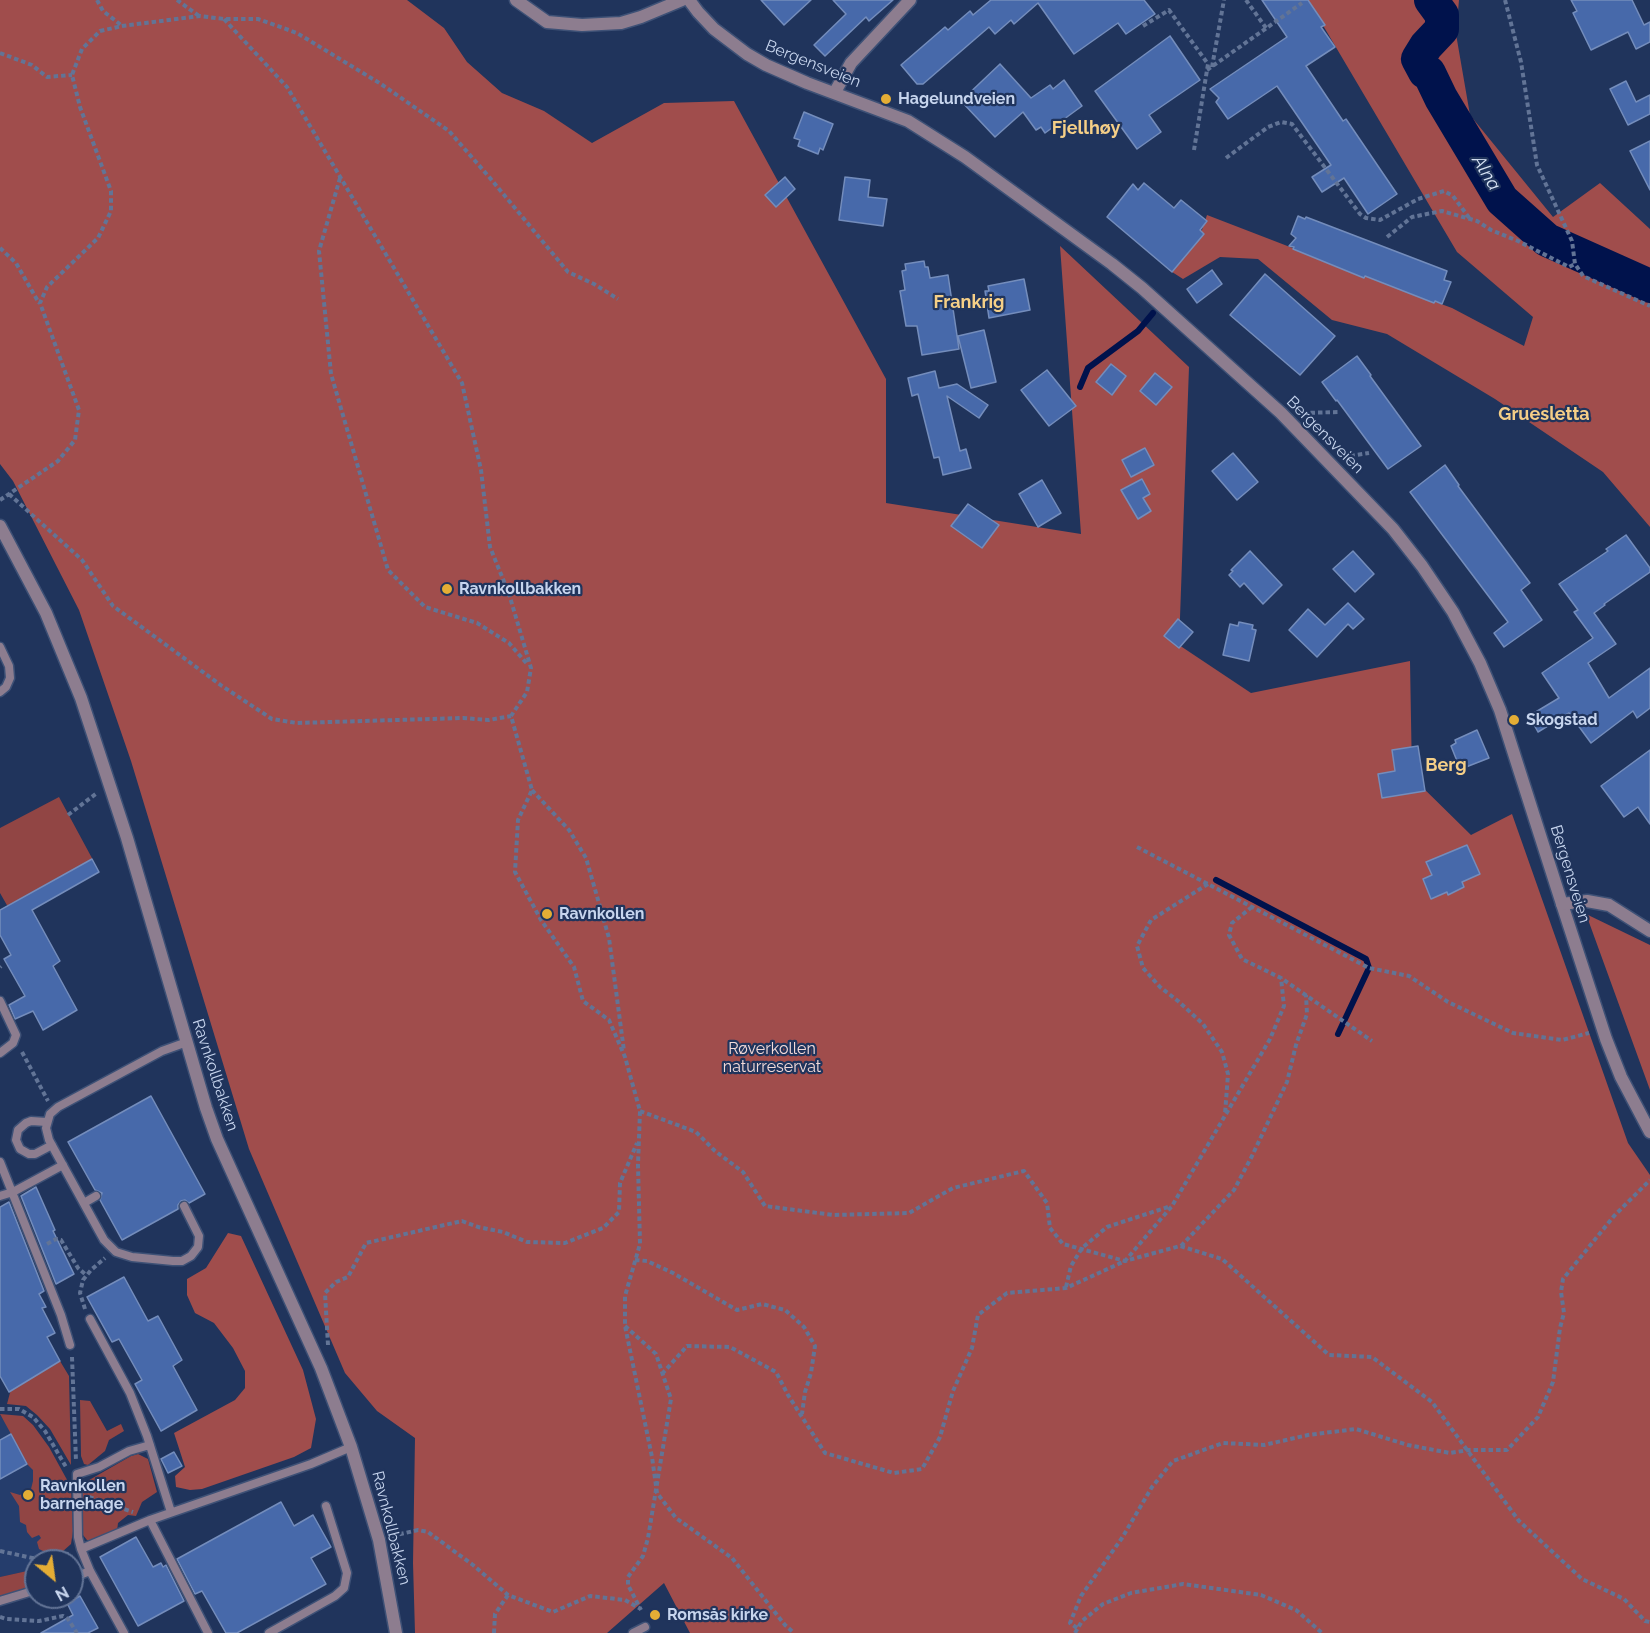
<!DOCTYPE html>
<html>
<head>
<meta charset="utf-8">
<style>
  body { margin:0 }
  #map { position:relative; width:1650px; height:1633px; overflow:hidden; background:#20345c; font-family:Raleway,sans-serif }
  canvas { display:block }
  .north { position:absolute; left:24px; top:1549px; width:60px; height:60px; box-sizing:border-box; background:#20345c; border:2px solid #637496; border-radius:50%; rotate:151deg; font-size:16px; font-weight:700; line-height:24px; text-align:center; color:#c7d5ee }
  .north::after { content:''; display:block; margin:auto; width:21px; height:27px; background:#e4ad35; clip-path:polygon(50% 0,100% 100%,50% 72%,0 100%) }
</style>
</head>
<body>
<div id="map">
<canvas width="1650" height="1633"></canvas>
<div class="north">N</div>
</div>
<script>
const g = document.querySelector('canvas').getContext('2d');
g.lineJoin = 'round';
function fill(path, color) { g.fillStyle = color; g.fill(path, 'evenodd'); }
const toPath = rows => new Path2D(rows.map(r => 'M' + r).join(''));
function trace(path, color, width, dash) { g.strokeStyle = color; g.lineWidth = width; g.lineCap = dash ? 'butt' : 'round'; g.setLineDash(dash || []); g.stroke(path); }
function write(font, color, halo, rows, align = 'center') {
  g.font = font + ' Raleway,sans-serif'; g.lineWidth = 4.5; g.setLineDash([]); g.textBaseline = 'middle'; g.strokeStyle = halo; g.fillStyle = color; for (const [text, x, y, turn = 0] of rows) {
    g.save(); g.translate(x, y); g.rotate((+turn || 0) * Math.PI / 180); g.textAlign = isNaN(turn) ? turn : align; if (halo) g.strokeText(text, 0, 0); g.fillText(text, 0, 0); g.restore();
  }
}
const built = toPath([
  [0,1415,53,1489,59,1510,58,1561,36,1561,36,1569,0,1577]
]);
const green = toPath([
  [59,797,93,860,8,907,0,893,0,828],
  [60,1361,69,1376,71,1465,50,1429,37,1415,26,1406,7,1404,11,1389],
  [80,1400,90,1401,107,1431,121,1424,124,1431,109,1440,105,1451,88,1465,84,1464,81,1456],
  [0,1414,23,1416,33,1425,49,1447,71,1487,73,1531,71,1544,62,1552,47,1553,39,1549,37,1542,41,1538,39,1535,32,1538,27,1532,26,1525,20,1522,19,1506,10,1492,20,1495,31,1489,33,1481,33,1470,28,1465],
  [138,1454,148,1459,157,1492,142,1502,136,1516,128,1515,118,1523,117,1531,91,1541,87,1540,83,1535,82,1526,81,1488,84,1483,131,1456],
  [36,1569,36,1585,0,1596,0,1577]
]);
const forest = toPath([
  [0,0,407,0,444,28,467,62,502,93,544,111,592,143,664,103,734,101,886,379,886,503,1081,534,1060,246,1189,367,1179,645,1251,693,1410,661,1412,777,1471,835,1512,814,1628,1143,1650,1175,1650,1633,690,1633,664,1583,607,1633,415,1633,413,1563,415,1438,377,1411,345,1373,249,1149,131,761,79,610,13,481,0,464],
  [1308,0,1459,0,1456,34,1470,115,1553,217,1600,183,1650,229,1650,527,1603,472,1495,399,1387,334,1332,320,1258,259,1220,257,1183,279,1169,270,1202,230,1207,215,1373,279,1452,308,1524,346,1533,317,1457,252],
  [1586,914,1650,945,1650,1090],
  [228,1233,241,1236,303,1370,316,1419,311,1448,294,1457,202,1489,190,1490,176,1487,175,1476,185,1467,174,1433,235,1400,245,1388,245,1371,233,1348,214,1323,195,1313,187,1295,187,1279,206,1268]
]);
const stream = toPath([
  [1080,387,1088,368,1138,331,1153,313],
  [1216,880,1366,959,1369,968,1338,1034]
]);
const river = toPath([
  [1431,0,1442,15,1442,29,1426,46,1418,59,1425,72,1429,73,1441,98,1502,200,1547,240,1650,286]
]);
const building = toPath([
  [761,0,811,0,784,25,761,0],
  [833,0,893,0,869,21,866,17,825,56,814,45,846,14,833,0],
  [991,0,1144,0,1155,14,1126,34,1118,23,1074,54,1038,3,1014,24,1011,20,995,34,989,27,923,84,917,84,901,65,945,27,948,30,970,11,973,15,991,0],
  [1262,0,1308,0,1325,25,1321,27,1335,47,1306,66,1343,121,1346,119,1397,194,1368,214,1344,178,1322,192,1312,177,1331,165,1277,86,1228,119,1216,102,1219,98,1210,89,1287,37,1262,0],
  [1571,0,1632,0,1644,25,1650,22,1650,42,1636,49,1628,32,1591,50,1573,13,1577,11,1571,0],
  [1170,36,1200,80,1149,115,1161,132,1137,149,1095,91,1170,36],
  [1000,64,1031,98,1050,85,1053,89,1064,80,1082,106,1045,133,1041,127,1036,130,1023,112,995,137,961,101,1000,64],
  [1626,81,1636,102,1650,95,1650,114,1628,125,1610,89,1626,81],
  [804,112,833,124,823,150,820,148,818,154,798,146,800,140,794,138,804,112],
  [1650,141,1650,190,1630,151,1650,141],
  [785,177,795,189,776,207,765,195,785,177],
  [845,177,870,180,868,197,887,199,883,226,839,220,845,177],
  [1144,183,1174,208,1181,200,1207,221,1200,230,1204,234,1172,272,1107,217,1133,184,1138,190,1144,183],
  [1298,216,1305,219,1306,217,1447,271,1444,280,1451,282,1442,304,1435,301,1434,303,1365,276,1364,278,1293,249,1294,247,1289,246,1296,238,1291,234,1298,216],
  [924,261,925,267,928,267,930,278,948,275,959,349,922,355,917,326,906,326,900,291,905,290,902,271,906,270,905,264,924,261],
  [1212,270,1222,284,1197,303,1187,289,1212,270],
  [1265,274,1335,336,1300,375,1230,315,1265,274],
  [1024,279,1030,310,989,318,985,291,989,291,988,286,1024,279],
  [984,330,996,382,971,388,958,336,984,330],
  [1357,356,1371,375,1370,376,1421,446,1388,469,1337,400,1336,401,1322,382,1357,356],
  [1111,364,1126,376,1112,395,1096,382,1111,364],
  [1047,370,1076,406,1049,426,1021,390,1047,370],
  [935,371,939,388,957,384,988,405,979,418,947,396,960,451,966,449,971,468,943,475,939,457,934,458,918,394,912,396,908,378,935,371],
  [1155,373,1172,387,1156,405,1140,391,1155,373],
  [1145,448,1154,465,1131,477,1122,460,1145,448],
  [1233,453,1258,482,1237,500,1212,471,1233,453],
  [1445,465,1459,485,1458,486,1530,583,1521,590,1542,620,1504,647,1494,633,1508,622,1410,492,1445,465],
  [1142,479,1150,494,1143,498,1151,511,1138,519,1121,490,1142,479],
  [1042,480,1061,513,1038,527,1019,494,1042,480],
  [968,504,999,525,982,548,951,526,968,504],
  [1626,535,1650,568,1650,572,1604,604,1605,605,1594,613,1616,644,1588,663,1609,698,1650,668,1650,708,1637,718,1633,711,1591,743,1569,713,1538,732,1529,716,1559,698,1542,673,1593,638,1574,612,1578,610,1559,584,1608,551,1606,549,1626,535],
  [1250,551,1282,585,1263,604,1244,583,1240,587,1229,575,1233,571,1231,570,1250,551],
  [1353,551,1374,574,1355,592,1333,569,1353,551],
  [1348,603,1364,619,1353,629,1348,624,1317,657,1289,630,1308,609,1325,625,1348,603],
  [1178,619,1193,632,1179,648,1164,636,1178,619],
  [1239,622,1253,625,1252,629,1256,630,1249,661,1223,655,1230,624,1238,626,1239,622],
  [1477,730,1489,758,1466,767,1464,763,1459,766,1451,746,1456,743,1455,740,1477,730],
  [1418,746,1425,791,1382,798,1378,774,1395,771,1392,750,1418,746],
  [1650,750,1650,824,1638,807,1624,817,1601,786,1650,750],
  [1467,845,1480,874,1462,882,1464,887,1448,895,1447,892,1431,899,1423,879,1432,875,1426,862,1467,845],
  [92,859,99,872,32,910,60,961,53,966,77,1010,43,1030,33,1011,15,1019,9,1005,25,996,4,959,11,955,0,935,0,910,92,859],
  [151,1096,205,1194,189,1203,185,1200,181,1201,178,1205,178,1209,122,1240,100,1200,102,1193,95,1190,68,1142,151,1096],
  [36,1187,55,1230,53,1231,74,1274,56,1284,21,1196,36,1187],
  [9,1202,44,1291,39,1294,46,1307,42,1308,55,1333,47,1337,60,1361,9,1392,0,1376,0,1207,9,1202],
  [124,1277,148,1321,158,1316,182,1360,173,1366,197,1410,161,1431,135,1384,142,1380,119,1339,112,1342,87,1297,124,1277],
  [11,1434,27,1464,0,1479,0,1440,11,1434],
  [174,1452,182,1466,168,1473,161,1459,174,1452],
  [281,1502,294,1526,313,1515,331,1547,311,1558,326,1584,237,1633,226,1633,202,1591,195,1594,177,1559,281,1502],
  [136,1537,153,1567,161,1563,163,1567,166,1565,184,1601,138,1626,100,1557,136,1537],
  [80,1596,98,1628,88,1633,41,1633,73,1615,67,1603,80,1596]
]);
const path = toPath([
  [97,0,103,11,121,25],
  [177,0,199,16],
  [1246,0,1266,28],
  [1505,0,1521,62,1537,165,1572,241,1575,264,1583,276,1650,306],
  [224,19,287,87,462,383,481,470,490,547,509,594,531,668,527,692,511,716,532,790,518,820,515,872,541,920,574,967,583,1001,609,1020,625,1057,640,1111,638,1165,640,1244,625,1296,625,1326,652,1457,657,1493,676,1518,732,1558,785,1625,794,1633],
  [1143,26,1169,10,1208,64,1194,150],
  [0,53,32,65,47,77,72,75],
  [1212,67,1224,0],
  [1207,70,1302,3],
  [1226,158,1268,127,1281,122,1292,124,1360,214,1366,218,1380,220,1418,199,1444,191,1453,196,1470,219],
  [340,178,319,251,331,374,388,570,425,607,477,623,509,643,528,665],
  [1387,237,1412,217,1442,211,1477,221,1491,230,1518,241,1569,267,1575,264],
  [0,248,16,263,39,303],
  [1303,413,1339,412],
  [1343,457,1369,453],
  [9,494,82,560,113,606,222,686,272,719,297,723,463,718,489,720,511,716],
  [0,500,58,461,75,440,79,410,40,303,47,287,98,238,111,211,111,191,80,107,72,75,82,49,100,31,122,26,200,16,224,19,258,19,297,33,381,84,449,131,490,178,568,272,594,284,618,299],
  [532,790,569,830,586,858,609,938,624,1051],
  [68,815,97,793],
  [1137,847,1369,968,1409,976,1448,1002,1513,1033,1562,1040,1589,1033],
  [1208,884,1151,920,1137,946,1143,968,1160,987,1178,1001,1203,1024,1222,1052,1228,1074,1225,1114],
  [1252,907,1232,923,1229,935,1242,959,1281,978,1372,1041],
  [0,967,1,966],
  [22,1052,48,1101],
  [640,1111,696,1132,715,1151,743,1172,765,1206,833,1215,909,1213,953,1188,1024,1171,1047,1203,1050,1228,1063,1244,1125,1261,1180,1246,1222,1259,1329,1355,1372,1357,1432,1402,1519,1521,1582,1579,1624,1599,1645,1621,1650,1622],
  [47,1244,56,1239,61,1240,78,1268,86,1275],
  [1181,1246,1234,1190,1252,1156,1287,1082,1296,1045,1307,1014,1306,995],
  [635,1260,647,1261,673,1273,737,1310,762,1304,785,1310,804,1327,815,1346,811,1373,805,1392,802,1414],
  [1066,1287,1071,1266,1082,1248,1107,1227,1171,1206],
  [85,1309,80,1293,83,1280,91,1270,105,1258],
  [625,1326,656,1354,671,1399,648,1538,643,1556,628,1577,628,1585,641,1610],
  [328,1345,325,1293,336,1282,348,1277,366,1243,462,1221,478,1227,503,1232,527,1242,565,1243,603,1228,619,1212,620,1183,637,1143],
  [72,1357,76,1461],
  [662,1374,687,1346,730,1347,776,1372,788,1395,825,1453,894,1473,922,1469,940,1437,953,1391,972,1348,978,1315,1007,1293,1066,1288,1125,1261,1172,1206,1270,1039,1284,1006,1281,978],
  [0,1409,19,1409,33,1417,45,1431,66,1467],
  [89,1497,133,1512],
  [392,1536,418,1530,428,1532,473,1565,508,1595,553,1612,590,1596,625,1600,641,1609],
  [0,1551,37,1559,49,1559,69,1554],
  [0,1617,6,1619,39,1621,63,1616,68,1619,77,1633],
  [1077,1628,1070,1623,1081,1596,1122,1538,1152,1487,1173,1461,1223,1443,1264,1445,1308,1435,1356,1429,1408,1445,1450,1453,1469,1450,1507,1450,1538,1417,1553,1382,1560,1328,1564,1313,1561,1292,1563,1279,1614,1216,1650,1180],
  [494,1633,495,1614,508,1595],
  [1075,1633,1082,1621,1103,1604,1131,1593,1183,1584,1261,1595,1296,1610,1322,1633]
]);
const service = toPath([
  [0,647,9,666,10,678,6,687,0,692],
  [0,1001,16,1035,13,1043,0,1053],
  [47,1122,31,1121,26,1123,18,1130,16,1140,20,1149,29,1154,35,1154,52,1145],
  [0,1162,61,1315,70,1345],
  [0,1196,13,1192,63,1165],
  [84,1203,96,1196],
  [184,1206,199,1236,198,1247,191,1256,182,1261,173,1261,132,1257,116,1252,104,1240,99,1231,49,1140,46,1128,50,1114,58,1107,162,1051,187,1042],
  [90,1319,130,1393,147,1436,171,1512],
  [150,1520,208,1633],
  [81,1549,150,1520,311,1464,351,1447],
  [72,1578,90,1571],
  [0,1601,36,1590],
  [124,1633,90,1571,81,1549,78,1537,77,1474,99,1467,129,1451,150,1445],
  [269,1633,335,1596,344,1588,347,1573,326,1506],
  [633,1633,645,1627]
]);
const minor = toPath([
  [516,0,547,22,582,25,621,23,641,17,682,0],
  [835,92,851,63,910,0],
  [1562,904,1606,1039,1621,1077,1650,1132]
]);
const tertiary = toPath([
  [689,0,698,12,714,29,747,54,766,65,807,83,908,121,965,157,1112,264,1142,288,1281,413,1393,529,1422,566,1453,612,1480,663,1500,710,1562,904,1587,901,1609,905,1650,931],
  [0,526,46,613,81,698,127,838,206,1108,217,1139,321,1368,351,1447,379,1540,396,1633]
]);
const markers = [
  [886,99,6,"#e4ad35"],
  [447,589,6,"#e4ad35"],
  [1514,720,6,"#e4ad35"],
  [547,914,6,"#e4ad35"],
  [28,1495,6,"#e4ad35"],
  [655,1615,6,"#e4ad35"]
];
const streetNames = [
  ["Bergensveien",813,64,22],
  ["Bergensveien",1325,435,45],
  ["Bergensveien",1570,874,73],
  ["Ravnkollbakken",215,1075,72],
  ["Ravnkollbakken",391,1528,76]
];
const poiNames = [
  ["Hagelundveien",898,99],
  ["Ravnkollbakken",459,589],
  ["Skogstad",1526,720],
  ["Ravnkollen",559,914],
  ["Ravnkollen",40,1486],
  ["barnehage",40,1504],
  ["Romsås kirke",667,1615]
];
const parkNames = [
  ["Røverkollen",772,1049],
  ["naturreservat",772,1067]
];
const neighbourhoodNames = [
  ["Fjellhøy",1086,129],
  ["Frankrig",969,303],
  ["Gruesletta",1544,415],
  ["Berg",1446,766]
];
const waterNames = [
  ["Alna",1486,173,59]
];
fill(built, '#253d6c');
fill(green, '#914544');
fill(forest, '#a04d4c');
trace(stream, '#00124c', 6);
trace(river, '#00124c', 34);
fill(building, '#4769aa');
trace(building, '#748dbc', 1.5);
trace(service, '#3e5176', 11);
trace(minor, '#3e5176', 15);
trace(tertiary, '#3e5176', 15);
trace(path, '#627496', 4, [4.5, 3]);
trace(service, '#8d7d8f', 8);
trace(minor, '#8d7d8f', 12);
trace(tertiary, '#8d7d8f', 12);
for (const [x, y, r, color] of markers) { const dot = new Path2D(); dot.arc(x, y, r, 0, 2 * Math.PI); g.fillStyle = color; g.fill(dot); trace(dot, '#20345c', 2); }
write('16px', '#c7d5ee', '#20345c', streetNames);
write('bold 16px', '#c7d5ee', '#20345c', poiNames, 'left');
write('16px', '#f4dbd9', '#20345c', parkNames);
write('bold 18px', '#f5cf87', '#20345c', neighbourhoodNames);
write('italic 18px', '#dae5f7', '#20345c', waterNames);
</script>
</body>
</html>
